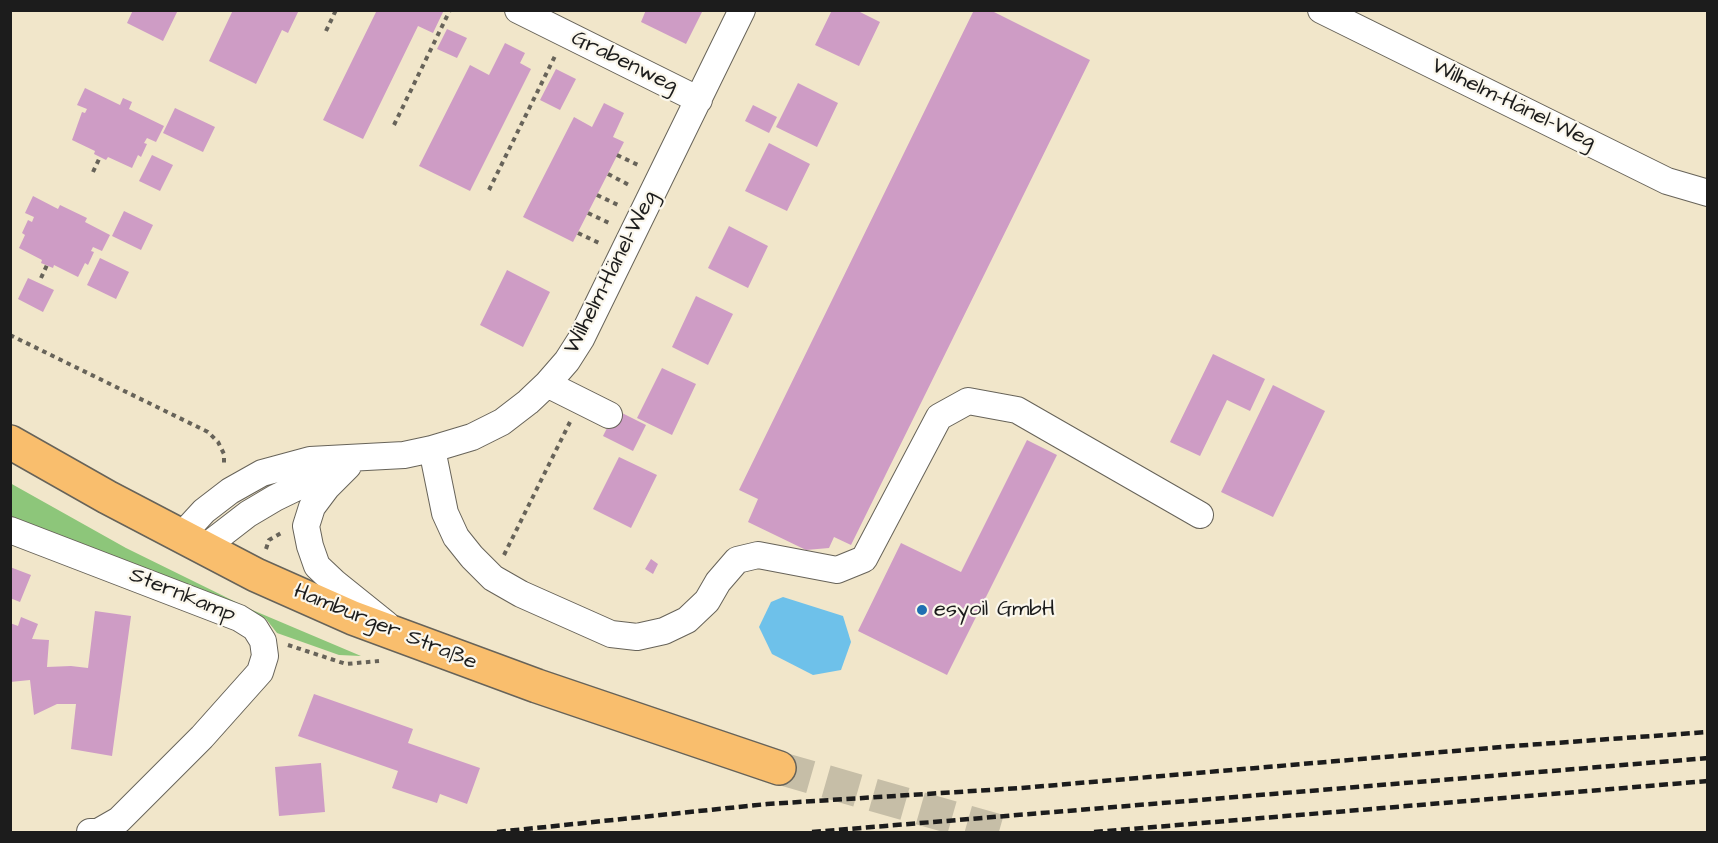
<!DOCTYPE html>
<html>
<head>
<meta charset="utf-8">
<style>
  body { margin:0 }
  #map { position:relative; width:1718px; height:843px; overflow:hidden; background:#f1e6ca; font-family:"Architects Daughter",sans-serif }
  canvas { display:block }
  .frame { position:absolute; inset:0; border:12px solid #1c1c1c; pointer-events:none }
</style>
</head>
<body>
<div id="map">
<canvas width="1718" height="843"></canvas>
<div class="frame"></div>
</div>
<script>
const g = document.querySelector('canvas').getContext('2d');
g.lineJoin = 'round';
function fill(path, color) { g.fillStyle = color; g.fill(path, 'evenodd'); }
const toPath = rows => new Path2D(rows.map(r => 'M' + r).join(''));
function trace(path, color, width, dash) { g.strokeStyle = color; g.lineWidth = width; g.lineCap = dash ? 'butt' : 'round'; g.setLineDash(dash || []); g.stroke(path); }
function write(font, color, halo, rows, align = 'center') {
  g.font = font + ' "Architects Daughter",sans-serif'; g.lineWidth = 4.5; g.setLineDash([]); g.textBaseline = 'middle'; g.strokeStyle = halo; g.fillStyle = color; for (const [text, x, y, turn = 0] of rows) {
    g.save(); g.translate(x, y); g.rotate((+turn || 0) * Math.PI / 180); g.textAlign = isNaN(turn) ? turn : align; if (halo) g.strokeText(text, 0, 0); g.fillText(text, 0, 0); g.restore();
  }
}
const green = toPath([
  [10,483,126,548,250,609,361,656,339,655,277,633,266,619,11,516]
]);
const water = toPath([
  [783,597,843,616,851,642,841,670,813,675,772,654,759,627,771,602]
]);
const building = toPath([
  [133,10,178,10,163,41,127,23],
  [233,10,299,10,288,33,282,30,256,84,209,61],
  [377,10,444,10,433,33,418,26,363,139,323,120],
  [646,10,703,10,686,44,641,22],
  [832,10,856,10,880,22,859,66,815,45],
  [974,10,990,10,1090,60,851,545,834,537,829,548,806,550,748,522,758,499,739,490],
  [447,29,467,38,457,58,437,49],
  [505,43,525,53,520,63,531,69,470,191,419,166,470,65,489,75],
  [556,69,576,79,560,110,540,100],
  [798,83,838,103,817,147,776,127],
  [85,88,120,105,123,98,132,102,129,109,164,126,156,142,147,138,144,143,147,144,141,157,138,155,132,168,108,157,106,160,94,154,95,151,72,140,82,112,85,113,87,109,77,105],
  [604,103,624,113,613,137,624,142,573,242,523,217,574,117,592,127],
  [753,105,777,117,769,133,745,121],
  [175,108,215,127,203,152,163,133],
  [769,143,810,164,787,211,745,191],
  [152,155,173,165,160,191,139,181],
  [33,196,58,209,60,205,87,218,85,222,110,235,102,251,93,247,91,251,94,252,88,265,85,263,78,277,54,265,53,268,41,263,42,260,19,248,25,235,22,233,28,220,32,222,34,217,25,213],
  [124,211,153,225,141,250,112,236],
  [729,226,768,246,748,288,708,268],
  [100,258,129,272,116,299,87,285],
  [507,270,550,292,523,347,480,325],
  [28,278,54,290,43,312,18,299],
  [696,296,733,314,708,365,672,347],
  [1213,354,1265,379,1250,411,1227,400,1200,456,1170,442],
  [662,368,696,384,672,435,637,418],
  [1273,385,1325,411,1273,517,1221,492],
  [616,410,646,425,633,451,603,436],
  [1027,440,1057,455,947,675,858,631,901,543,961,572],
  [619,457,657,475,631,528,593,509],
  [651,559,658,564,653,574,645,569],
  [10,567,31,575,20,602,10,598],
  [95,611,131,616,112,756,71,749,76,704,57,704,34,715,30,680,10,682,10,623,18,626,21,617,38,624,32,639,49,640,47,667,71,666,88,668],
  [314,694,413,729,408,743,480,768,467,804,440,794,437,803,392,788,398,771,298,736],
  [321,763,325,812,279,816,275,767]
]);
const majorTunnel = toPath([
  [779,768,1003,832]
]);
const path = toPath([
  [326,31,336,10],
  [394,125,450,10],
  [617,155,638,165],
  [93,172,100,157],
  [608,174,629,185],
  [489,190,555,56],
  [597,195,618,205],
  [588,213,609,223],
  [578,233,599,243],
  [41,278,47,265],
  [10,335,208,432,218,442,224,454,224,465],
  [266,549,269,540,283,532],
  [504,555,570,422],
  [288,645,346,664,379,661]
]);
const minor = toPath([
  [518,10,699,100],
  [1321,10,1667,181,1708,193],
  [547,384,609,415],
  [432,449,445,513,456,537,472,557,493,578,521,594,611,634,637,637,664,631,687,620,707,601,718,582,737,560,758,555,837,570,864,559,939,417,968,401,1017,410,1200,515],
  [348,466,327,487,312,507,306,526,310,546,317,566,335,583,386,624],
  [10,530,239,618,255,628,263,641,265,656,260,672,202,737,119,820,98,832,90,832],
  [181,536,204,511,230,491,262,473,310,460,404,455,432,449,472,437,502,422,528,402,547,384,567,361,581,339,742,10],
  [204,548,248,514,275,498,314,479,340,469]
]);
const major = toPath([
  [10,442,107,497,256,575,353,618,537,686,779,768]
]);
const rail = toPath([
  [497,832,767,804,1021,788,1513,746,1708,732],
  [812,832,1708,758],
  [1094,832,1708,781]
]);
const markers = [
  [922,610,6,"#1f6fb2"]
];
const streetNames = [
  ["Grabenweg",624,63,26],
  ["Wilhelm-Hänel-Weg",1513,105,26],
  ["Wilhelm-Hänel-Weg",612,273,-63],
  ["Sternkamp",182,596,22],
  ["Hamburger Straße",385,628,22]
];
const poiNames = [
  ["esyoil GmbH",934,610]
];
fill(green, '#8dc67a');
fill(water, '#6ec1ea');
fill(building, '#ce9cc5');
trace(majorTunnel, '#c6bea7', 33, [33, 16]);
trace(minor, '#676359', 28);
trace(major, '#676359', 36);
trace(path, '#676359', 4, [4.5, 4.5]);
trace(minor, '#fff', 26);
trace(major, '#f9be6d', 33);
trace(rail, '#1c1c1c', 4.5, [9, 4.5]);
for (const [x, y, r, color] of markers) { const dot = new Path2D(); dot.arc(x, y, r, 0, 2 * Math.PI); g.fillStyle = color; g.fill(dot); trace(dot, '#fbf7ec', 2); }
write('22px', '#1c1c1c', '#fbf7ec', streetNames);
write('22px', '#1c1c1c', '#fbf7ec', poiNames, 'left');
</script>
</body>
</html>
